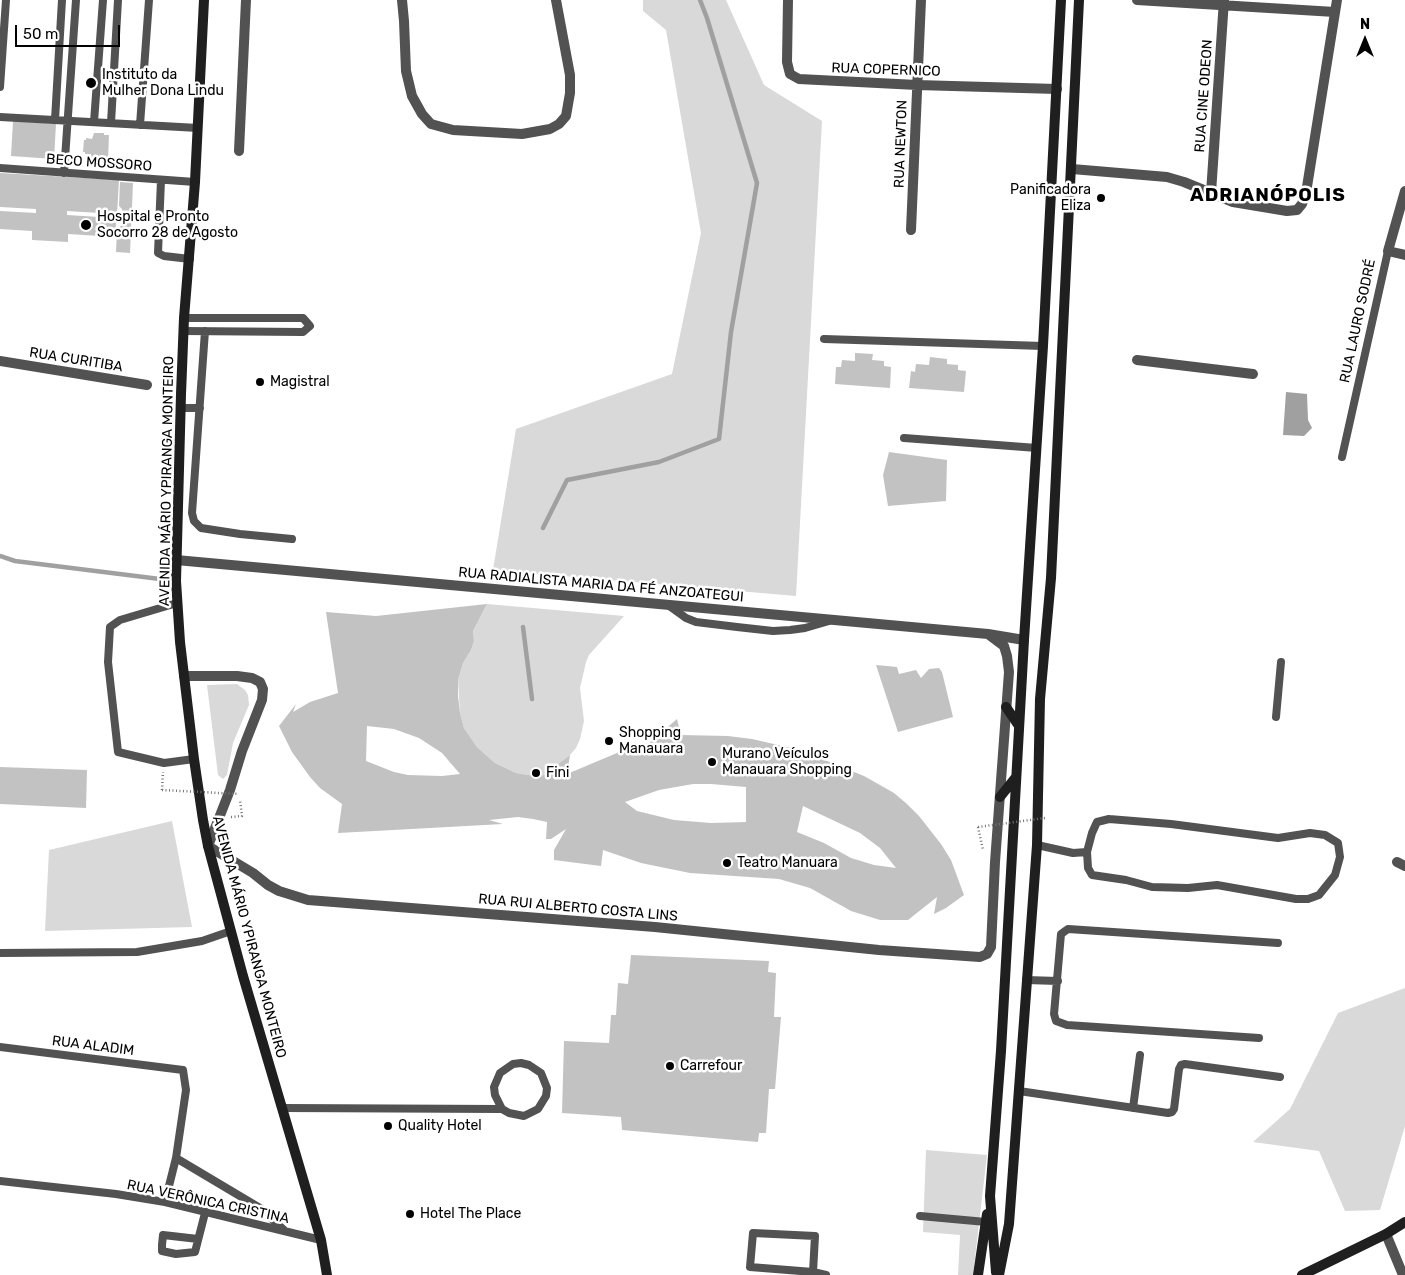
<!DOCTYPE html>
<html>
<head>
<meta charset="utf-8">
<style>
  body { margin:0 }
  #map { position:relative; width:1405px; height:1275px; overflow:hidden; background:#fff; font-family:Rubik,sans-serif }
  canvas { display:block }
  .north { position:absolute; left:1340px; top:15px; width:50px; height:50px; -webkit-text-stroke:4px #fff; paint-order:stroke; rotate:0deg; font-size:14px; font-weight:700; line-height:20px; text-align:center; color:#000 }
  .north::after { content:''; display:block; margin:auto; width:18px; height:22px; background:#000; clip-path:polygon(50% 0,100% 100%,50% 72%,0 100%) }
  .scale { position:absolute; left:15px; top:25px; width:105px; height:22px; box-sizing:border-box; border:2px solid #000; border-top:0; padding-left:6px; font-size:15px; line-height:18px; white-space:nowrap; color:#000; -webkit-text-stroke:4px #fff; paint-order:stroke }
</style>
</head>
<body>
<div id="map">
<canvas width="1405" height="1275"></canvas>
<div class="north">N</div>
<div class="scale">50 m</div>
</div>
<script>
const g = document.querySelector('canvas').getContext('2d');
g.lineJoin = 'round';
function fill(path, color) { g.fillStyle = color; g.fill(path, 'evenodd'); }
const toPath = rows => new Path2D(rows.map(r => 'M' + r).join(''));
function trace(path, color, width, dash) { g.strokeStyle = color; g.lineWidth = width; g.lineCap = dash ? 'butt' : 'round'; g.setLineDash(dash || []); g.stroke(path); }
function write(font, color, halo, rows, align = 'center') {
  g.font = font + ' Rubik,sans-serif'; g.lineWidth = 5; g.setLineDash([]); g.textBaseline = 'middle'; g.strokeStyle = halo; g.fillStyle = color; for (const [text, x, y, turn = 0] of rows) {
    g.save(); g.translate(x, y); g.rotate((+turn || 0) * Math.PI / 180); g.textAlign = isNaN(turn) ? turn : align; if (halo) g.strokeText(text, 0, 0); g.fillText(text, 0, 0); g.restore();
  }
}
const green = toPath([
  [643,0,726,0,764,85,822,121,796,596,493,570,516,429,672,374,701,233,666,30,643,11],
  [487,604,624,616,589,655,586,662,580,688,584,721,580,739,576,748,570,755,541,777,516,773,495,763,477,747,464,728,460,713,458,680,463,663,471,650,474,641,473,631],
  [237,684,245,690,248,695,249,705,233,743,227,775,223,779,218,775,207,685],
  [172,821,192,927,45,931,49,850],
  [1405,988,1405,1126,1380,1210,1345,1211,1319,1151,1253,1142,1290,1109,1338,1013],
  [926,1150,987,1155,973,1275,958,1275,960,1235,923,1232]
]);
const water = toPath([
  [1286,392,1307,394,1308,420,1312,428,1304,436,1283,435]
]);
const stream = toPath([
  [543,528,567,480,659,462,719,439,731,332,757,183,707,18,700,0],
  [0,556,15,561,176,581],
  [523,627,532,699]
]);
const building = toPath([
  [13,121,56,124,54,159,11,156],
  [94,133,104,133,104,135,109,135,108,160,91,162,91,154,85,154,85,152,83,152,84,140,86,140,86,138,92,139],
  [0,173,119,180,117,214,67,211,67,215,116,218,116,237,68,234,68,242,32,240,32,231,0,229,0,211,36,213,36,209,0,207],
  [120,182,133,183,130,253,116,252,117,229,122,225,124,218,122,209,119,206],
  [855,353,873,354,872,360,884,361,884,366,891,367,890,388,835,384,836,367,841,367,842,360,855,361],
  [930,357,947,359,947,364,958,365,958,370,966,371,964,392,909,388,911,371,915,372,916,364,929,365],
  [889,452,947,460,946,501,888,506,883,475],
  [487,604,473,631,474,641,471,650,463,663,458,680,458,696,460,713,464,728,477,747,495,763,516,773,541,777,570,755,567,774,617,753,649,743,677,719,681,735,728,736,752,739,800,750,864,776,894,793,907,804,919,816,941,844,951,860,964,895,946,908,934,914,937,897,908,920,880,920,851,911,810,888,779,879,690,873,641,863,603,850,601,866,554,860,554,850,566,829,551,839,546,839,547,822,533,819,518,817,489,820,503,824,338,833,342,804,320,788,310,777,292,752,279,726,296,704,293,712,310,702,338,693,326,612,376,616],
  [367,726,394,729,419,738,442,753,460,774,442,776,408,775,394,772,366,761],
  [693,784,711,784,746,787,746,822,711,823,674,820,637,811,625,802,659,790],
  [803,806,860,833,880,848,896,868,874,865,851,858,824,843,797,832],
  [876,665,897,667,899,674,916,670,921,678,929,669,939,668,942,672,953,717,898,732],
  [0,767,87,770,86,808,0,804],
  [631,955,769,961,768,972,776,973,774,1017,781,1017,775,1089,769,1089,766,1133,759,1133,758,1142,622,1130,621,1117,562,1113,564,1041,609,1043,611,1015,616,1015,618,983,628,984]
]);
const path = toPath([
  [162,790,163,772],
  [231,817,242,816,240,800],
  [978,827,983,850]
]);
const lane = toPath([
  [0,87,6,0],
  [0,117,198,128],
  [55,120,62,0],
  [94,122,103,0],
  [111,123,118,0],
  [140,125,149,0],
  [0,168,195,182],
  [64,173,76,0],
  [161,180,158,253,164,256,190,259],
  [184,331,303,332,310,326,303,318,184,318],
  [205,331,192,513,194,521,201,528,240,534,292,539],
  [824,339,1043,346],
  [181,408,200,408],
  [904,438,1037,448],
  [1342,457,1388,251],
  [177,603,120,620,110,627,108,662,118,752,164,763,194,759],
  [668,605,686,618,696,622,737,627,773,631,790,630,805,628,829,621],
  [1276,717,1281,662],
  [1109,819,1171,824,1278,838,1310,833,1325,835,1338,843,1340,857,1335,875,1319,895,1308,899,1296,899,1217,885,1188,888,1152,887,1126,880,1092,875,1088,868,1087,852,1092,833,1097,822,1109,819],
  [1037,845,1073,853,1087,852],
  [0,953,137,952,202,941,231,931],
  [1026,980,1058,981],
  [1259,1038,1067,1025,1056,1021,1054,1014,1061,934,1068,929,1278,943],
  [0,1047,183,1070,186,1090,176,1158,165,1202],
  [1019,1091,1168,1113,1172,1112,1174,1109,1179,1069,1181,1065,1185,1064,1280,1077],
  [283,1108,502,1109,509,1113,524,1116,538,1109,546,1096,547,1088,541,1073,529,1065,521,1063,513,1064,500,1073,494,1087,495,1095,502,1109],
  [1133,1108,1140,1055],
  [176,1158,260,1208,284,1230],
  [0,1181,116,1194,165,1202,321,1240],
  [920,1216,986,1222],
  [198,1239,163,1235,162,1245,162,1251,176,1254,195,1252,205,1213],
  [813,1272,815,1236,753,1233,750,1267,813,1272,826,1275]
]);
const street = toPath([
  [402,0,404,21,406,71,412,96,422,114,431,124,453,130,522,134,550,129,559,124,566,116,570,93,570,75,556,0],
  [788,0,787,62,790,74,799,79,917,85,1057,89],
  [1137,0,1335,12],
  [239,151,246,0],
  [1072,169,1167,177,1184,182,1233,202,1287,211,1297,210,1302,204,1306,193,1337,0],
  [1405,191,1388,251,1405,255],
  [1211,193,1224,0],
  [911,230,921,0],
  [1137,360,1253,374],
  [0,361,147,385],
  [176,560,988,634,1024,640],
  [184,676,237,676,252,678,260,682,263,689,262,700,242,751,230,790,208,846,253,873,268,885,279,891,308,900,655,927,879,950,980,957,987,954,991,947,995,862,1009,672,1007,656,1004,646,988,634],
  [1397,862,1405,866],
  [1386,1234,1403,1275]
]);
const secondary = toPath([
  [204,0,195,182,184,318,181,394,176,581,180,642,194,759,203,820,208,846,243,976,321,1240,327,1275],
  [1006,707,1019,726],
  [1000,797,1016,777],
  [996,1272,990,1196,1001,1051,1024,640,1043,346,1061,0],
  [978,1275,987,1214],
  [999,1275,1009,1224,1037,845,1040,699,1051,578,1079,0],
  [1302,1275,1386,1234,1405,1222]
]);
const pathBridge = toPath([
  [162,790,239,794],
  [978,827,1045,818]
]);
const markers = [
  [91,83,6,"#000"],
  [1101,198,5,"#000"],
  [86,225,6,"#000"],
  [260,382,5,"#000"],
  [609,741,5,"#000"],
  [712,762,5,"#000"],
  [536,773,5,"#000"],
  [727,863,5,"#000"],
  [670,1066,5,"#000"],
  [388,1126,5,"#000"],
  [410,1214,5,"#000"]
];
const streetNames = [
  ["RUA COPERNICO",886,70,2],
  ["RUA CINE ODEON",1204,96,-86],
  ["RUA NEWTON",901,144,-88],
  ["BECO MOSSORO",99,163,4],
  ["RUA LAURO SODRÉ",1358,321,-78],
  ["RUA CURITIBA",76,360,9],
  ["AVENIDA MÁRIO YPIRANGA MONTEIRO",167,481,-89],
  ["RUA RADIALISTA MARIA DA FÉ ANZOATEGUI",601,585,5],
  ["RUA RUI ALBERTO COSTA LINS",578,908,5],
  ["AVENIDA MÁRIO YPIRANGA MONTEIRO",249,937,75],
  ["RUA ALADIM",93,1046,7],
  ["RUA VERÔNICA CRISTINA",208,1202,12]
];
const poiNames = [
  ["Instituto da",102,75],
  ["Mulher Dona Lindu",102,91],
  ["Panificadora",1091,190,"right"],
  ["Eliza",1091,206,"right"],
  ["Hospital e Pronto",97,217],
  ["Socorro 28 de Agosto",97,233],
  ["Magistral",270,382],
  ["Shopping",619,733],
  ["Manauara",619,749],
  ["Murano Veículos",722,754],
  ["Manauara Shopping",722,770],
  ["Fini",546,773],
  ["Teatro Manuara",737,863],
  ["Carrefour",680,1066],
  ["Quality Hotel",398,1126],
  ["Hotel The Place",420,1214]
];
const districtNames = [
  ["ADRIANÓPOLIS",1268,196]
];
fill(green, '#d9d9d9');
fill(water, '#a0a0a0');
trace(stream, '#a0a0a0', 4.5);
fill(building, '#c2c2c2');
trace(path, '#747474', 2.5, [1, 2.5]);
trace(lane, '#525252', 8);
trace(street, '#525252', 10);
trace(secondary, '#1f1f1f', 10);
trace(pathBridge, '#747474', 2.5, [1, 2.5]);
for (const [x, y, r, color] of markers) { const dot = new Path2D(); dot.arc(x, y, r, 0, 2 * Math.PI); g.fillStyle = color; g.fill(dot); trace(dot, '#fff', 2); }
write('14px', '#000', '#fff', streetNames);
write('14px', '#000', '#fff', poiNames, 'left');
g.letterSpacing = '1px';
write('bold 19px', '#000', '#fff', districtNames);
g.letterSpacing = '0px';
</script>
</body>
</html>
